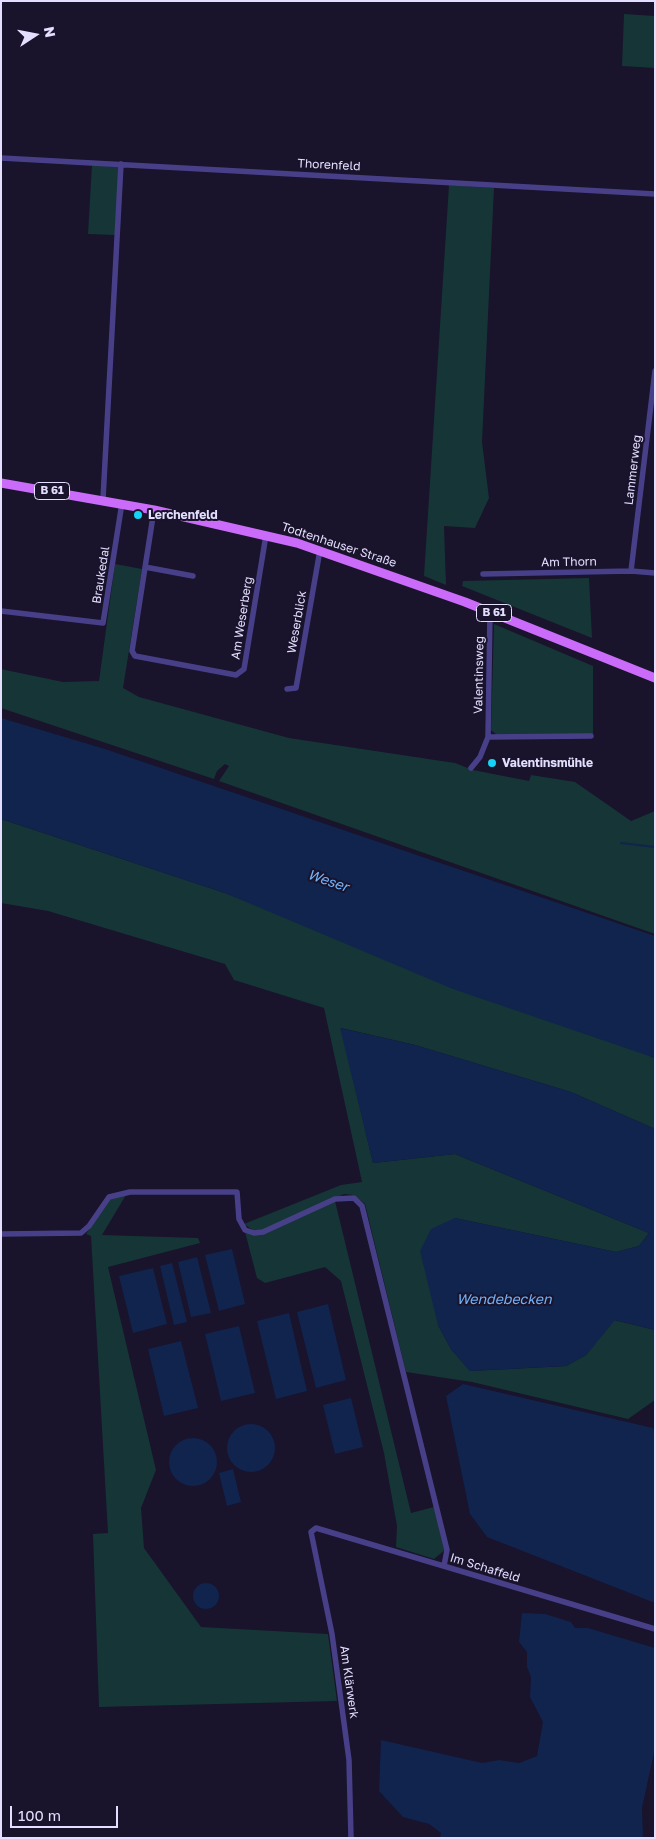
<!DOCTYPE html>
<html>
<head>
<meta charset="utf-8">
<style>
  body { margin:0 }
  #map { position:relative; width:656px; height:1839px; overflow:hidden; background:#19132c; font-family:"Golos Text",sans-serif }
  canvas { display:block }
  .frame { position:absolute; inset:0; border:2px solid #e4dffe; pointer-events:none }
  .north { position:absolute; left:10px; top:10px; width:50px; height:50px; -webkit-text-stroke:4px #19132c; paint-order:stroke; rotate:79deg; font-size:14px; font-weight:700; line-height:20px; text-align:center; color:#e4dffe }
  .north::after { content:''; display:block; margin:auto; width:18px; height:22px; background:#e4dffe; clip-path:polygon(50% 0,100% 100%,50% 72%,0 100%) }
  .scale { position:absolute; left:10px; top:1806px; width:108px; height:22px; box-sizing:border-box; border:2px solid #e4dffe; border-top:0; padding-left:6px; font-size:15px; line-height:18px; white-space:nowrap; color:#e4dffe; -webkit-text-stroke:4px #19132c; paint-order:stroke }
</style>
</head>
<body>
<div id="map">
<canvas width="656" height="1839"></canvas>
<div class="frame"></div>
<div class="north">N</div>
<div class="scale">100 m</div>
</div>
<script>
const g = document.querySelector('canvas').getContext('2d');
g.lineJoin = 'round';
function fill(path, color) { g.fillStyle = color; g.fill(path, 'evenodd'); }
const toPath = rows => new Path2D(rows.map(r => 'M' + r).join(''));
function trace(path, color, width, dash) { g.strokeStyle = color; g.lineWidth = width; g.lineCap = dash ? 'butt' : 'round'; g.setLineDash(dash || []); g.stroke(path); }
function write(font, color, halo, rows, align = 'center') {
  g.font = font + ' "Golos Text",sans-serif'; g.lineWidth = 4; g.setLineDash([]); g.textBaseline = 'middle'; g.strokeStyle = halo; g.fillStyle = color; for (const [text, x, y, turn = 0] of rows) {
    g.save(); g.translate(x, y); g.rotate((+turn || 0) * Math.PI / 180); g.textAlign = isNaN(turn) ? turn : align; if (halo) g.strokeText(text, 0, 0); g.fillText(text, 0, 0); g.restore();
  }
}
const green = toPath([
  [624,14,655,16,655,68,622,66],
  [92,165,119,167,115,235,88,234],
  [449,185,494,188,482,442,489,498,475,528,444,526,446,585,424,576],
  [115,564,142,569,123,688,139,697,289,738,455,763,473,770,529,781,531,775,575,782,631,821,655,811,655,934,219,781,229,766,225,764,217,771,214,779,1,708,1,669,63,682,99,681],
  [589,578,592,638,462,586,463,581],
  [494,624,593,666,593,734,497,735,491,730],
  [1,819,225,893,655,1058,655,1129,571,1092,415,1045,341,1028,373,1163,455,1154,649,1233,639,1246,616,1252,455,1218,438,1325,451,1349,470,1371,566,1366,586,1355,614,1320,655,1330,655,1400,628,1419,472,1382,406,1372,365,1204,354,1195,344,1194,263,1230,254,1231,244,1224,341,1185,362,1182,324,1008,234,980,225,964,48,911,1,903],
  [126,1195,102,1235,198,1238,200,1243,108,1267,156,1470,141,1508,144,1548,201,1627,328,1634,337,1701,99,1707,93,1534,108,1533,91,1236,86,1234,110,1198],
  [335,1201,411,1513,434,1507,445,1550,434,1559,396,1547,397,1526,384,1453,341,1281,325,1267,265,1283,257,1278,245,1232,254,1235]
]);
const water = toPath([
  [1,718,105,749,655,936,655,1058,453,989,225,893,1,819],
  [340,1028,415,1045,571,1092,655,1129,655,1330,615,1320,586,1355,566,1366,470,1371,451,1349,438,1325,420,1251,431,1229,455,1218,616,1252,639,1246,649,1233,455,1154,373,1163],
  [232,1249,245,1304,219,1311,205,1255],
  [197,1257,211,1313,191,1317,178,1262],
  [172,1263,187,1322,174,1325,160,1266],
  [153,1268,167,1324,133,1333,119,1276],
  [328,1304,346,1380,316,1388,297,1312],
  [289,1313,307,1391,276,1399,257,1321],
  [239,1326,255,1393,221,1401,205,1334],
  [181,1341,198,1408,164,1416,148,1349],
  [463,1384,653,1428,655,1433,655,1603,487,1537,470,1514,446,1396],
  [351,1398,363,1447,335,1454,323,1405],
  '227 1448a24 24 0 1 1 48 0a24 24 0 1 1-48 0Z',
  '169 1462a24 24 0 1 1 48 0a24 24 0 1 1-48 0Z',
  [233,1469,241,1502,227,1506,219,1473],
  '193 1596a13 13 0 1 1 26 0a13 13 0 1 1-26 0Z',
  [522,1613,545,1614,571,1622,575,1628,588,1628,655,1648,655,1748,642,1808,643,1838,440,1838,441,1833,429,1824,403,1817,379,1791,381,1740,482,1763,499,1760,519,1763,537,1756,543,1722,530,1697,531,1677,527,1667,527,1652,519,1642]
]);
const stream = toPath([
  [621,843,655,847]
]);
const street = toPath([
  [1,158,655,194],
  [103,499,121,164],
  [154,510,132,651,135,656,236,675,244,669,266,535],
  [145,567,193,576],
  [631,571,655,371],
  [483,574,631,571,655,573],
  [1,611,103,623,122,503],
  [287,689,296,688,320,550],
  [488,737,591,736],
  [471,768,480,757,488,737,490,612],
  [1,1234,81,1233,89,1226,109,1197,130,1192,237,1192,239,1219,245,1230,254,1233,263,1232,335,1199,354,1198,362,1206,447,1550,444,1566],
  [351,1838,349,1760,332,1634,311,1532,316,1528,655,1629]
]);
const primary = toPath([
  [1,483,154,510,297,543,465,602,655,678]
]);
const markers = [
  [138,515,5,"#14d3f5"],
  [492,763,5,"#14d3f5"]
];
const shields = [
  [52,491,35],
  [494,613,35]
];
const shieldNames = [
  ["B 61",52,491],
  ["B 61",494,613]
];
const streetNames = [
  ["Thorenfeld",329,165,3],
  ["Lammerweg",633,470,-83],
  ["Todtenhauser Straße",339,545,18],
  ["Am Thorn",569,562,-1],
  ["Braukedal",101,575,-81],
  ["Am Weserberg",242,618,-81],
  ["Weserblick",297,622,-80],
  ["Valentinsweg",479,675,-89],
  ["Im Schaffeld",485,1568,17],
  ["Am Klärwerk",349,1682,82]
];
const poiNames = [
  ["Lerchenfeld",148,515],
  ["Valentinsmühle",502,763]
];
const waterNames = [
  ["Weser",328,881,19],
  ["Wendebecken",504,1300]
];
fill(green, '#163536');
fill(water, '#10244e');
trace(stream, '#10244e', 2);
trace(street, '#474089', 5.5);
trace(primary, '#cb6bf9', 9);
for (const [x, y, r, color] of markers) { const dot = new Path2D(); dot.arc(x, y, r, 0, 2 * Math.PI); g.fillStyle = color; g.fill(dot); trace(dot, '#19132c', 2); }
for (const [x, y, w] of shields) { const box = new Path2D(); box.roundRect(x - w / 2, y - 8.5, w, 17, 4); g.fillStyle = '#19132c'; g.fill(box); trace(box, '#e4dffe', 1); }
write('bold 11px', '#e4dffe', null, shieldNames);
write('12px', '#e4dffe', '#19132c', streetNames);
write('bold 12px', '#e4dffe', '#19132c', poiNames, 'left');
write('italic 14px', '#72b3f9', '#19132c', waterNames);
</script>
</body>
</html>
